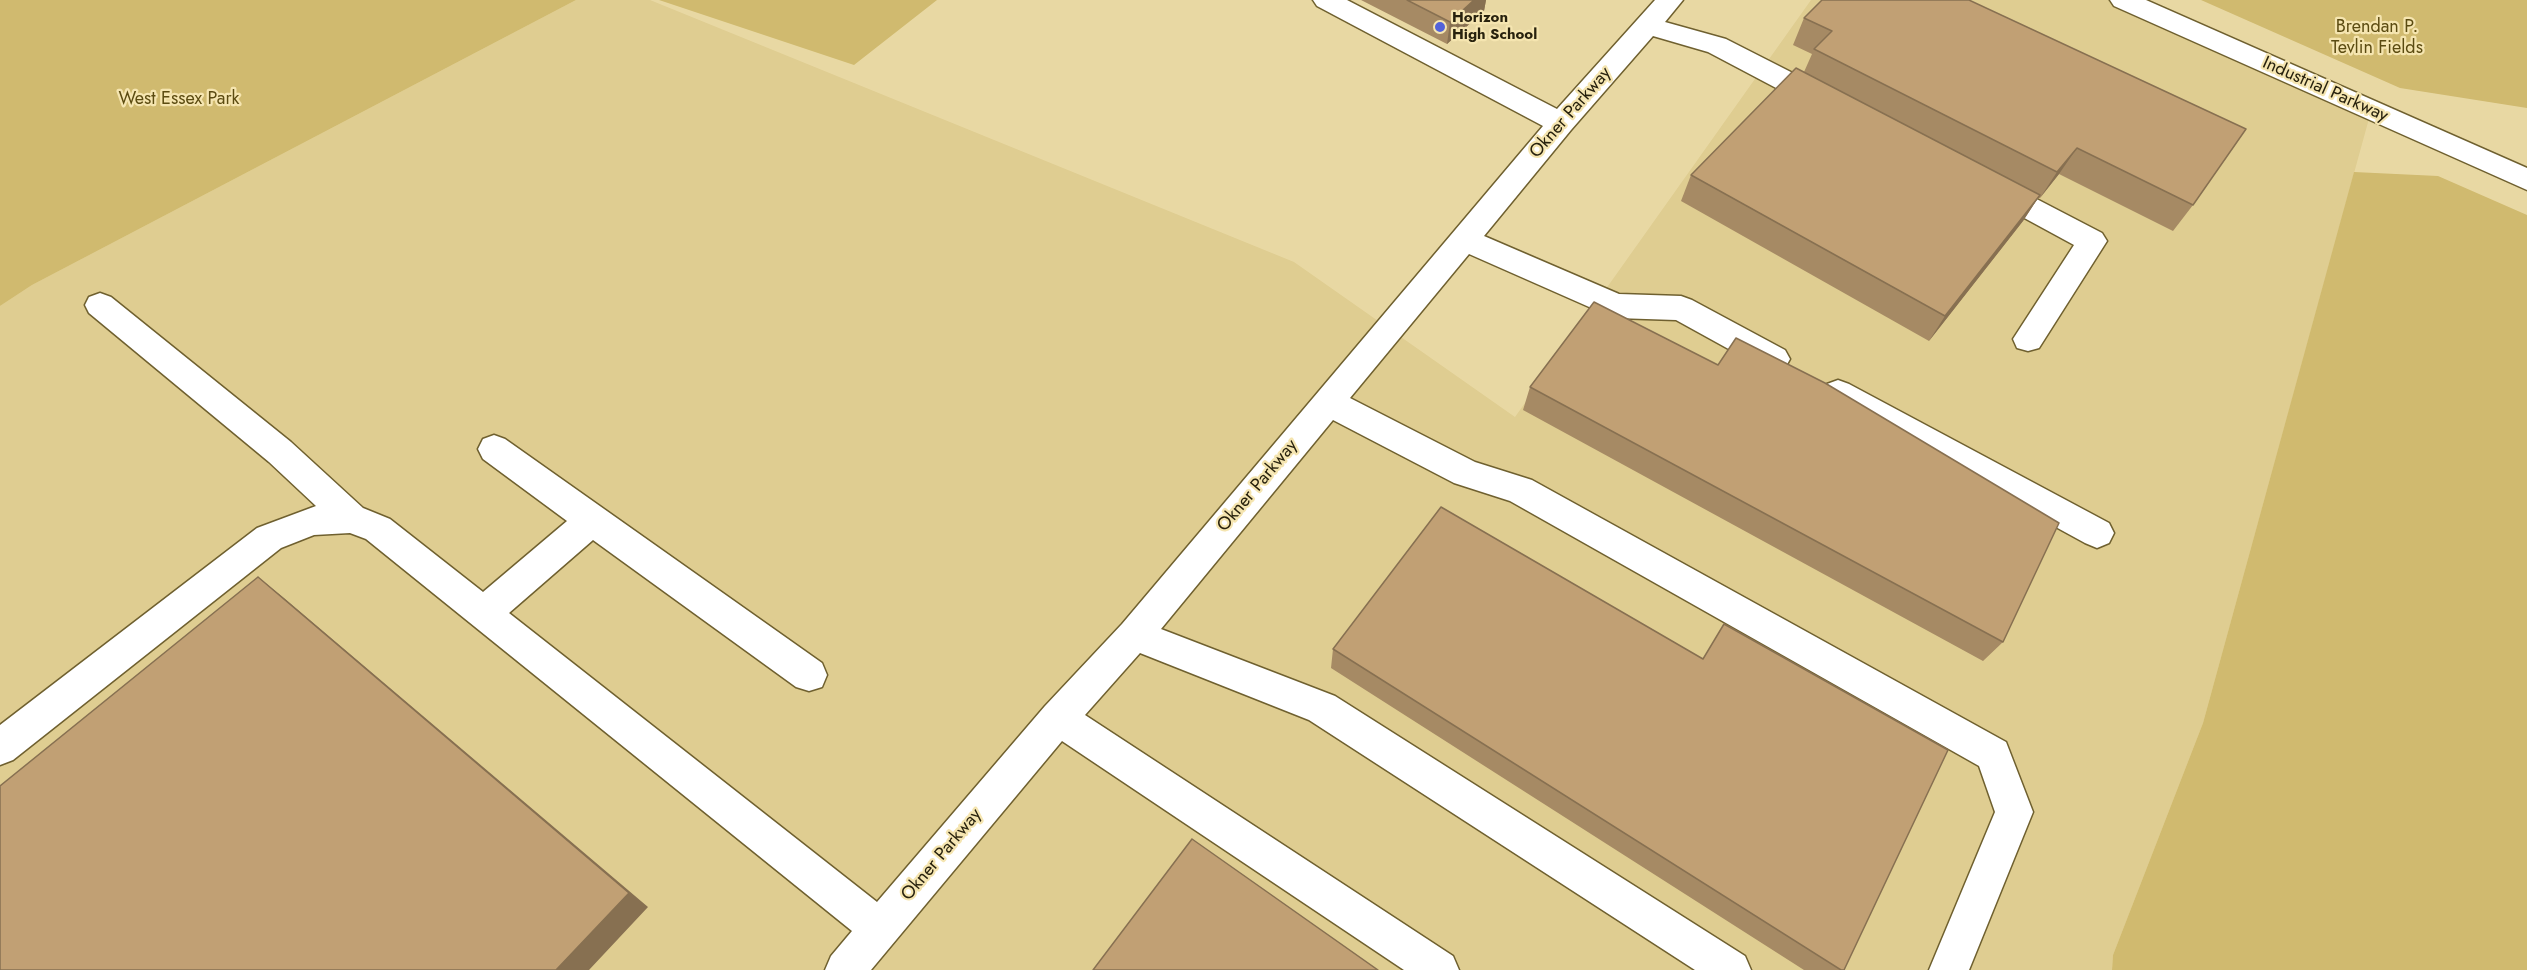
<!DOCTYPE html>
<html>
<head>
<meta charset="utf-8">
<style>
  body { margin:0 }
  canvas { display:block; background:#e8d8a3 }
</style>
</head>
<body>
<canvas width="2527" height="970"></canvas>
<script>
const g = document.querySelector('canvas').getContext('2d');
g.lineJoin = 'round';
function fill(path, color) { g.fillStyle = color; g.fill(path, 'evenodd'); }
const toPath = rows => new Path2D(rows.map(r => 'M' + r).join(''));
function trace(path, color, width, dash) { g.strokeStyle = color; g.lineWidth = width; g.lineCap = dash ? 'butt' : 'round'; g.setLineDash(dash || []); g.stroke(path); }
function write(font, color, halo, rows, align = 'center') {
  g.font = font + ' Jost,sans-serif'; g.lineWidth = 4.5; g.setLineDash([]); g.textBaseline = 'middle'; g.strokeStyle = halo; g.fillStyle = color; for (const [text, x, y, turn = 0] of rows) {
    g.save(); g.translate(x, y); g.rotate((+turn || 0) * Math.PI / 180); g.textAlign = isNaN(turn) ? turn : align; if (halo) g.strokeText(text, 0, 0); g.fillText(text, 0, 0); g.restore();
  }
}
const built = toPath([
  [576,0,650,0,1294,262,1515,417,1811,0,2115,0,2370,115,2203,723,2113,955,2112,970,0,970,0,306,32,285]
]);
const green = toPath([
  [0,0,576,0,32,285,0,306],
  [659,0,937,0,854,65],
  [2201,0,2527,0,2527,108,2400,88],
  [2354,172,2438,176,2527,215,2527,970,2112,970,2113,955,2203,723]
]);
const minor = toPath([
  [1313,0,1347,0,1557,109,1655,0,1683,0,1665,22,1726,39,1834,94,1838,101,1834,108,1824,111,1814,108,1708,52,1653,36,1571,130,1484,236,1619,294,1681,296,1692,300,1785,350,1790,359,1785,368,1774,371,1763,368,1676,320,1616,318,1605,314,1469,254,1350,398,1475,462,1532,480,2006,742,2033,812,1969,970,1929,970,1995,812,1979,766,1510,501,1454,483,1333,420,1161,629,1335,696,1745,956,1751,970,1695,970,1309,720,1140,653,1085,715,1453,956,1459,970,1404,970,1062,741,871,970,825,970,831,956,852,931,366,539,350,533,314,535,281,548,13,760,0,765,0,725,257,528,316,506,269,462,89,313,85,305,89,297,100,293,111,297,291,442,363,508,390,519,483,592,567,521,483,459,478,449,483,439,494,435,505,439,822,663,827,675,822,687,809,691,796,687,593,540,509,613,877,902,1045,706,1122,624,1543,126,1317,6,1313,0],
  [2110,0,2146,0,2527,168,2527,190,2114,6,2110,0],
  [1992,177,2002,181,2102,233,2107,241,2039,348,2028,351,2017,348,2013,339,2074,245,1982,195,1978,188,1982,181,1992,177],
  [1838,380,1849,384,2109,523,2114,533,2109,543,2097,548,2085,543,1827,402,1822,393,1827,384,1838,380]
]);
const wall = toPath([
  [1361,0,1486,0,1484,11,1447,44],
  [1822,0,2193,205,2173,231,2059,174,2040,198,2038,198,2023,221,1929,341,1681,201,1691,175,1804,72,1812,54,1793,45,1804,18],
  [1530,387,2003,642,1983,661,1523,410],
  [1724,624,1844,970,1804,970,1331,668,1333,649,1703,659]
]);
const shadedWall = toPath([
  [1474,0,1486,0,1484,11,1447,44,1450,22],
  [2077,148,2059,174,2040,198,2057,172],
  [2040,195,2023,221,1929,341,1945,316],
  [258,577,284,598,648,907,589,970,556,970]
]);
const building = toPath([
  [1407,0,1474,0,1450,22,1407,0],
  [1822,0,1969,0,2246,129,2193,205,2077,148,2057,172,1814,49,1832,31,1804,18,1822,0],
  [1796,68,2040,195,1945,316,1691,175,1796,68],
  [1594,302,1718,365,1736,338,1825,383,2059,523,2003,642,1530,387,1594,302],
  [1441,507,1703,659,1724,624,1948,750,1844,970,1841,970,1333,649,1441,507],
  [258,577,629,893,556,970,0,970,0,786,258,577],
  [1192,839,1378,970,1093,970,1192,839]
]);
const markers = [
  [1440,27,6,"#5363d9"]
];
const farPoinames = [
  ["Horizon",1452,18],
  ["High School",1452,35]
];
const parkNames = [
  ["Brendan P.",2377,28],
  ["Tevlin Fields",2377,49],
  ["West Essex Park",179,100]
];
const streetNames = [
  ["Industrial Parkway",2325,90,24],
  ["Okner Parkway",1571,113,-49],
  ["Okner Parkway",1258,486,-50],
  ["Okner Parkway",942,855,-50]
];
fill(built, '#dfcd91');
fill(green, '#d0ba6f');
trace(minor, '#6f602f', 3);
fill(minor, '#fff');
fill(wall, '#a68a64');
fill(shadedWall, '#877051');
fill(building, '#c1a074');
trace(building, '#877051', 1.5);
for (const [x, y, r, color] of markers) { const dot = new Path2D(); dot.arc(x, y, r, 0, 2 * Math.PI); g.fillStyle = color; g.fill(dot); trace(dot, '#f5e5b0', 2); }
write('bold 15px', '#28220e', '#f5e5b0', farPoinames, 'left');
write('18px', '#5b4b11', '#f5e5b0', parkNames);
write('18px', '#28220e', '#f5e5b0', streetNames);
</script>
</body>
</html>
